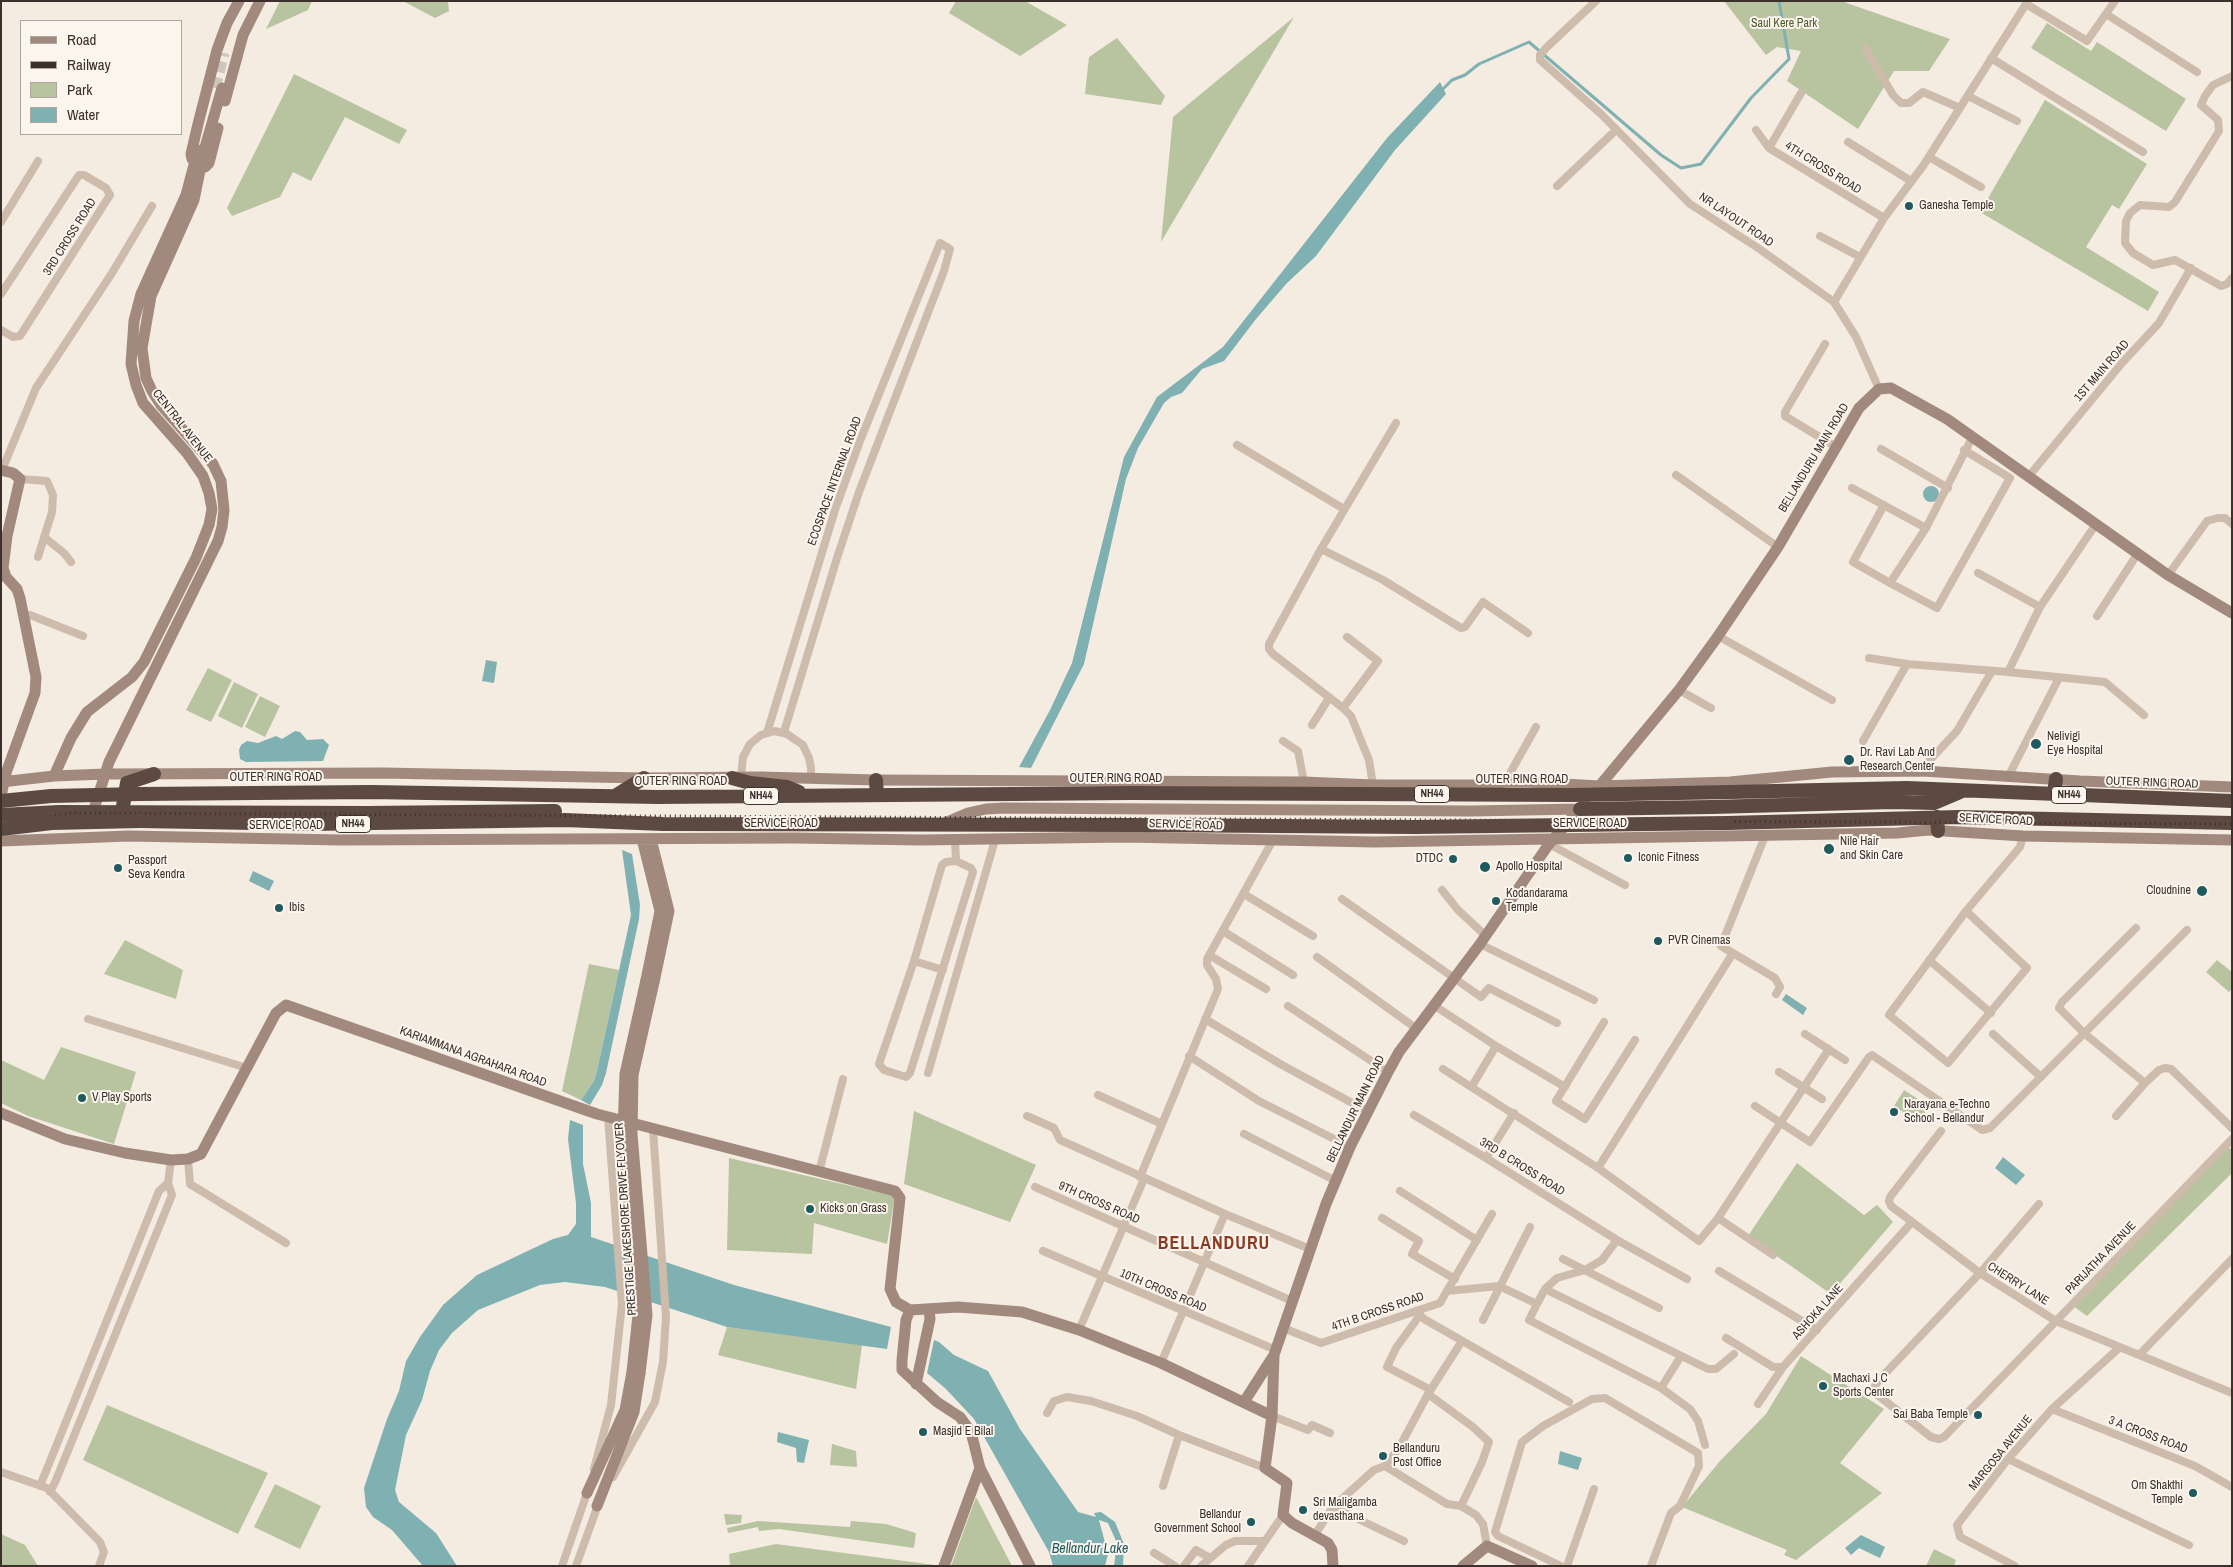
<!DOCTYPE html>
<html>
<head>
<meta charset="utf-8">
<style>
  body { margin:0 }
  #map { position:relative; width:2233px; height:1567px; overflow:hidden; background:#f4ebe1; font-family:"Archivo Narrow",sans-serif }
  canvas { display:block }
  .frame { position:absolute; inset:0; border:2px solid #3b302b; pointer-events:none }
  .legend { position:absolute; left:20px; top:20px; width:162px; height:115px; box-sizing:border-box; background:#fbf5ee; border:1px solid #aea6a0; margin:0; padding:6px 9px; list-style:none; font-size:15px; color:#3b302b }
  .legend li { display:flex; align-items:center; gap:10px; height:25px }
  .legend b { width:25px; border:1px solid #aea6a0 }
</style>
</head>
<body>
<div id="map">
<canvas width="2233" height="1567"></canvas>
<div class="frame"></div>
<ul class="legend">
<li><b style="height:6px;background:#a18a7d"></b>Road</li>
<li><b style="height:6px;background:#3b302b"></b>Railway</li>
<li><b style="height:14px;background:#b8c4a0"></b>Park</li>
<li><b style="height:14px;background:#7fb0b2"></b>Water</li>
</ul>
</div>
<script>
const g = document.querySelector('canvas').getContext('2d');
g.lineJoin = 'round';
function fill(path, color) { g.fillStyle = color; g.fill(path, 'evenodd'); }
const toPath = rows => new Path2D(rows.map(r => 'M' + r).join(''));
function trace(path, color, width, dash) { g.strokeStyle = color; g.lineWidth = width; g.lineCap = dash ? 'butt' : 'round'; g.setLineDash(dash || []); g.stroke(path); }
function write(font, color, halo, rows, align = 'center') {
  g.font = font + ' "Archivo Narrow",sans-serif'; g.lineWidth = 4; g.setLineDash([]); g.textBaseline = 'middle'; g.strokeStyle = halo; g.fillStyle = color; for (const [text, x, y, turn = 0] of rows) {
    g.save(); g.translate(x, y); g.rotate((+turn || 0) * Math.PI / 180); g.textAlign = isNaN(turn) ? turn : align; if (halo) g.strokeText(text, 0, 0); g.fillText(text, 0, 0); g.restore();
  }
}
const green = toPath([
  [280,1,312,1,308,10,266,29],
  [403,1,448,1,449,11,435,18],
  [956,1,1025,1,1067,25,1020,56,949,13],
  [1724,1,1841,1,1950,39,1929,71,1894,71,1858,129,1787,81,1801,51,1777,47,1766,55],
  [1294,17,1161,242,1173,117],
  [2047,23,2091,51,2097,42,2186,99,2166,131,2031,48],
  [1117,38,1165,96,1161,105,1085,94,1089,57],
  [294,74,407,130,399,144,345,117,311,181,293,172,280,197,232,216,227,208],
  [2045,100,2147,164,2119,209,2112,205,2086,247,2159,292,2148,311,1980,212],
  [208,668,232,680,211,722,186,710],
  [234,682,258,694,242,728,218,716],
  [260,696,280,706,265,737,245,727],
  [125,940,183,970,176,999,104,974],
  [2217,960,2232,972,2232,989,2229,992,2206,972],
  [589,964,619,970,597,1071,594,1081,581,1100,562,1091],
  [61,1047,136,1072,114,1144,28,1116,1,1103,1,1060,44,1080],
  [1904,1090,1929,1106,1919,1122,1894,1106],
  [914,1111,1036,1165,1010,1222,904,1184],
  [2228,1147,2232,1150,2232,1173,2087,1316,2073,1306],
  [729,1158,895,1196,887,1244,814,1223,812,1254,727,1250],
  [1797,1163,1864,1215,1877,1205,1893,1222,1831,1294,1748,1236],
  [727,1327,862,1345,856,1389,718,1355],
  [1801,1356,1884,1409,1840,1463,1882,1493,1796,1560,1784,1555,1787,1550,1682,1507,1720,1461,1766,1414],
  [107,1405,268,1473,238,1534,83,1460],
  [832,1444,856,1451,857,1467,830,1465],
  [275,1484,321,1506,300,1549,254,1527],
  [976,1497,1012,1566,951,1566],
  [724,1514,742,1515,741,1523,726,1525],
  [758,1521,850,1527,851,1521,886,1524,916,1533,914,1548,779,1529,759,1531,758,1527,728,1533,727,1528],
  [1,1534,25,1545,38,1566,1,1566],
  [776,1544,935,1565,730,1566,729,1554],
  [1934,1549,1956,1560,1954,1566,1926,1566]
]);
const water = toPath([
  [1440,82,1446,94,1395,150,1316,256,1287,283,1256,319,1224,361,1202,369,1182,393,1171,397,1164,403,1138,448,1126,479,1084,664,1031,768,1019,767,1050,710,1072,663,1124,457,1157,397,1223,347,1387,138],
  '1923 494a8 8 0 1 1 16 0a8 8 0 1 1-16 0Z',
  [486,660,497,662,494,683,482,681],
  [295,731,300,732,307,740,323,739,329,745,323,761,246,762,240,759,239,750,241,745,247,741,258,743,276,736,282,739],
  [622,850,632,854,640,905,639,919,606,1073,602,1085,590,1105,581,1100,594,1081,597,1071,631,915],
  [253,871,274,881,269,891,249,881],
  [1786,994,1807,1008,1803,1015,1782,1000],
  [570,1120,583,1125,583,1164,591,1203,591,1237,734,1285,891,1327,887,1349,727,1327,605,1287,565,1282,540,1285,478,1310,452,1333,439,1350,430,1371,422,1400,406,1435,395,1490,399,1502,436,1533,457,1566,423,1566,392,1530,373,1517,366,1507,364,1488,387,1419,399,1391,406,1361,420,1337,443,1305,477,1275,553,1239,568,1235,576,1224,576,1203,568,1139],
  [2003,1157,2025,1175,2016,1185,1995,1168],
  [934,1340,939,1342,954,1355,988,1371,1020,1429,1078,1512,1096,1517,1094,1513,1101,1512,1115,1522,1124,1544,1123,1566,1114,1566,1117,1543,1108,1523,1099,1520,1108,1554,1105,1566,1053,1566,1049,1552,974,1419,946,1389,927,1373],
  [778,1432,809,1440,804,1463,797,1462,796,1448,777,1442],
  [1560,1451,1582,1458,1578,1470,1558,1464],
  [1861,1535,1885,1547,1880,1558,1859,1548,1851,1555,1845,1548]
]);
const stream = toPath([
  [1441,91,1452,80,1465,75,1479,64,1529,42,1661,155,1681,168,1701,164,1751,98,1789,59,1779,1]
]);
const secondaryTunnel = toPath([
  [215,88,224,53]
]);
const street = toPath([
  [1596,1,1547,47,1540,55,1540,60,1601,114,1690,204,1758,248,1834,302,1856,337,1879,389],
  [2106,14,2197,72],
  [1865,48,1893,95,1901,103,1909,103,1923,92,1960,108],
  [1991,58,2143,152],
  [2232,76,2213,85,2205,96,2201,105,2218,120,2219,131,2175,202,2169,207,2140,205,2130,213,2126,221,2125,243,2133,253,2153,265,2175,260,2221,286,2227,284,2232,278],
  [1968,96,2017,121],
  [1756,130,1769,148,1884,218],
  [1848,142,1911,181],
  [1769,148,1801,93],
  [1929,157,1981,187],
  [1557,186,1616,130],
  [1,222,38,161],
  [1820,236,1860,257],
  [1,294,79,175,84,175,106,188,110,195,20,336,13,337,1,330],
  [1834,302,1884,218,1923,166,2026,4,2087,41,2115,1],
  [1825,344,1785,412,1785,416,1836,447],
  [1237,445,1344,509],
  [1881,449,1948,488],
  [2,470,36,388,112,273,152,206],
  [1676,475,1778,547],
  [2029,476,2122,363,2159,323,2191,268],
  [20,479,47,481,53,495,52,512,38,557],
  [1852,488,1926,528],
  [1884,505,1853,562,1890,583,1926,528,1973,436],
  [44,537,64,553,71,562],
  [1321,549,1383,580,1461,628,1465,627,1483,602,1528,633],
  [1978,573,2040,607],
  [2168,575,2207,521,2218,518,2225,518,2232,524],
  [1890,583,1937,608,2010,478,1964,450],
  [24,616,30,615,83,636],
  [2097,616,2138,553],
  [1718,636,1832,700],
  [1869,658,1907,664,2008,672,2105,682,2144,715],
  [2008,672,2040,607,2096,524],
  [1679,690,1711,708],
  [1343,708,1378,661,1347,637],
  [1312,725,1329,698],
  [767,733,835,510,860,441,940,243,950,249,944,271,859,492,837,558,784,732],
  [1283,741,1298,751,1304,782],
  [1863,741,1907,664],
  [1923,771,1929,761,1957,731,1992,671],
  [2009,775,2059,678],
  [741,777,743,757,750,744,761,735,775,731,787,734,803,745,809,758,811,768,811,779],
  [1505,782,1536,727],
  [1373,785,1369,760,1351,716,1343,708,1273,654,1269,649,1269,644,1321,549,1396,423],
  [1765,836,1721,946,1775,978,1780,987,1776,994],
  [955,840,956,861,946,862,942,865,914,961,879,1064,884,1070,906,1077,910,1073,973,872,971,868,956,861],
  [1549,844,1625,885],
  [1442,890,1458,910,1486,936],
  [1244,894,1313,936],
  [1342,899,1481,997,1489,988,1557,1023],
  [1966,911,2027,968,1948,1063,1889,1015,1966,911,2020,847,2023,836],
  [2136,928,2062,1002,2059,1008,2085,1034,2145,1083],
  [1223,931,1293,975],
  [1480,944,1594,1000],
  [1209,955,1266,989],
  [1317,957,1417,1029],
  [1929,960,1991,1013],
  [914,961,943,970],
  [1288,1006,1388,1072],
  [1435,1006,1496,1046,1565,1087],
  [88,1019,247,1068],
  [1205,1019,1282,1065,1367,1111],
  [1604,1022,1556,1101,1585,1119,1635,1040],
  [1805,1034,1845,1060],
  [1993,1034,2041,1077],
  [1189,1056,1259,1101,1350,1147],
  [1443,1069,1598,1168,1699,1241,1718,1218,1829,1049],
  [1779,1072,1822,1099],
  [928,1073,995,840],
  [1472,1086,1496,1046],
  [1098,1095,1162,1124],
  [1755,1106,1810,1142,1869,1057,1872,1055,1982,1130,1990,1128,2187,930],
  [1414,1115,1486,1158,1617,1240,1687,1279],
  [1027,1116,1054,1128,1060,1140,1225,1214],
  [2116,1116,2145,1083,2159,1070,2165,1068,2171,1069,2232,1128],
  [1941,1131,1890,1197,1889,1201,1891,1206,1980,1273,2056,1321,2232,1393],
  [1244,1134,1336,1181],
  [1486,1158,1514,1113],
  [188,1159,190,1184,286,1243],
  [1598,1168,1733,953],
  [819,1172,843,1079],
  [1140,1177,1218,989,1216,979,1207,965,1207,959,1273,840],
  [1035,1187,1292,1301],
  [1400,1191,1477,1240],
  [2039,1204,1980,1273,1879,1380,1873,1389,1875,1393,1931,1437,1939,1439,1944,1437,2232,1139],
  [1382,1218,1419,1241,1412,1254,1455,1279],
  [1718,1218,1773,1255],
  [1043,1251,1276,1350],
  [1563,1259,1659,1308],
  [1719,1271,1817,1330],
  [1545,1289,1708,1369,1716,1369,1734,1354],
  [1447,1291,1492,1214],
  [1537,1304,1529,1320,1661,1388,1690,1409,1698,1421,1705,1445],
  [1416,1311,1424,1319,1569,1402],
  [1420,1315,1396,1348,1387,1367,1431,1390],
  [1483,1320,1530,1227],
  [1283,1328,1321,1343,1440,1303,1447,1291,1499,1286,1537,1304,1545,1289,1557,1278,1585,1270,1602,1260,1617,1240],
  [1079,1330,1144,1179],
  [1726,1338,1773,1367,1783,1367,1912,1222],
  [2139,1355,2232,1259],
  [1161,1363,1225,1214,1310,1249],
  [1661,1388,1681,1356],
  [1428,1394,1473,1427,1489,1442,1482,1462,1461,1506],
  [1758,1404,1783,1367],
  [2052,1409,2195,1466,2232,1487],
  [1047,1413,1054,1401,1067,1397,1091,1401,1137,1416,1179,1435,1265,1468],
  [1272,1416,1308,1430,1312,1425,1330,1433],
  [2008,1459,2189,1545],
  [1385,1466,1399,1448,1428,1394,1462,1341],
  [594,1469,611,1405,622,1304,608,1117],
  [1,1472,47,1488,100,1542,104,1552,99,1566],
  [613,1477,655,1402,663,1362,666,1317,653,1129],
  [40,1486,159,1191,168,1183],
  [1163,1486,1179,1435],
  [50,1492,56,1480,172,1195,168,1183,171,1160],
  [1333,1507,1404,1541],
  [1314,1536,1333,1507,1374,1470,1385,1466,1447,1504,1461,1506,1476,1515,1483,1524,1487,1546],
  [1154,1553,1175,1566],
  [562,1566,588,1490],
  [576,1566,599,1502],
  [1184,1566,1196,1550,1210,1558],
  [1201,1566,1226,1545,1235,1541,1265,1541],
  [1248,1566,1283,1515],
  [1561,1566,1498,1536,1495,1532,1522,1442,1543,1426,1592,1399,1605,1398,1698,1453,1699,1466,1680,1506,1671,1513,1651,1566],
  [1567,1566,1594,1489],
  [2015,1566,1960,1537,1957,1525,2008,1459,2052,1409,2119,1348]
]);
const secondary = toPath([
  [225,101,243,35,260,1],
  [192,159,191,154,198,124,217,50,227,23,239,1],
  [205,167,209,163,218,128],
  [1,470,13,473,20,479,7,536,3,568,6,577,17,589,20,598,36,677,35,693,6,773,1,796],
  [54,776,71,738,87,712,132,677,144,662,196,558,209,525,212,509,209,493,203,476,187,453,143,403,136,385,131,364,134,321,141,294,186,195,198,150],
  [1,782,54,776,105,774,383,773,644,778,760,777,876,780,1304,782,1373,785,1485,785,1505,782,1527,782,1600,786,1730,782,1832,772,1923,771,2080,781,2232,787],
  [1597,789,1679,690,1716,639,1778,547,1859,408,1879,389,1891,388,1947,419,2168,575,2232,613],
  [93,819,93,812,109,762,218,541,222,527,224,510,221,481,213,464,161,405,152,391,146,378,142,348,151,296,194,200,204,151,222,88],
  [942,824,968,813,986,809,1004,808,1471,811,1580,809],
  [642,839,660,911,646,980],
  [651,839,669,911,654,982],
  [1,841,128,836,341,840,794,838,921,840,1125,837,1375,842,1898,833,1928,830,2023,836,2232,840],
  [1,1113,65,1139,125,1153,171,1160,188,1159,201,1154,276,1013,286,1005,597,1114,895,1191,900,1198,890,1289,896,1302,910,1310,958,1307,1022,1312,1079,1330,1161,1363,1272,1416],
  [910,1310,906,1320,902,1360,902,1370,937,1402,960,1417,971,1432,980,1468,1030,1566],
  [1274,1356,1272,1416,1265,1468,1287,1483,1283,1515,1292,1523,1328,1543,1332,1550,1333,1566],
  [916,1384,930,1319,929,1310],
  [1244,1402,1274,1355,1326,1204,1350,1147,1388,1072,1399,1052,1480,944,1549,844,1585,803],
  [587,1493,625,1410,632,1372],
  [597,1506,634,1412,640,1373],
  [944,1566,980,1468],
  [1463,1566,1487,1546,1532,1566]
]);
const highway = toPath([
  [732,778,750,783,787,787,799,792],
  [876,780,877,795],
  [1731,792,1907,788,2232,801],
  [140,794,371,792,658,797,1132,793],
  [2054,794,2056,779],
  [615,796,644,778],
  [1580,809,1712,807,1892,802,1934,803,1960,792],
  [122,812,127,783,154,774],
  [1,815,59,812,368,813,555,811],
  [1937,817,1938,831],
  [140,821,310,824,565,820,663,824,1137,825],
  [1727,823,1959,817,2232,823]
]);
const rail = toPath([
  [1,826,71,813,2232,824]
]);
const secondaryBridge = toPath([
  [632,1372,638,1315,623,1134,625,1074,646,980],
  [640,1373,647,1315,632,1134,633,1075,654,982]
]);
const highwayBridge = toPath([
  [1132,793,1572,795,1731,792],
  [1,801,51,796,140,794],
  [1137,825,1415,827,1727,823],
  [1,829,52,823,140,821]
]);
const markers = [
  [1909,206,5,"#1f5a5e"],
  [2036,744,6,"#1f5a5e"],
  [1849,760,6,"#1f5a5e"],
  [1829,849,6,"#1f5a5e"],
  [1628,858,5,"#1f5a5e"],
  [1453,859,5,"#1f5a5e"],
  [1485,867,6,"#1f5a5e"],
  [118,868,5,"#1f5a5e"],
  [2202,891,6,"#1f5a5e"],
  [1496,901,5,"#1f5a5e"],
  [279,908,5,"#1f5a5e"],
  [1658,941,5,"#1f5a5e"],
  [82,1098,5,"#1f5a5e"],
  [1894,1112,5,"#1f5a5e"],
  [810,1209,5,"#1f5a5e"],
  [1823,1386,5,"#1f5a5e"],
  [1978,1415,5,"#1f5a5e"],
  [923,1432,5,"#1f5a5e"],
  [1383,1456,5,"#1f5a5e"],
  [2193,1493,5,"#1f5a5e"],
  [1303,1510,5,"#1f5a5e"],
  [1251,1522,5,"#1f5a5e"]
];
const shields = [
  [1432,794,35],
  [2069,795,35],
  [761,796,35],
  [353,824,35]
];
const shieldNames = [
  ["NH44",1432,794],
  ["NH44",2069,795],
  ["NH44",761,796],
  ["NH44",353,824]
];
const parkNames = [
  ["Saul Kere Park",1784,24]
];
const streetNames = [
  ["4TH CROSS ROAD",1823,168,32],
  ["NR LAYOUT ROAD",1736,220,34],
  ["3RD CROSS ROAD",70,237,-58],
  ["1ST MAIN ROAD",2102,371,-49],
  ["CENTRAL AVENUE",182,426,52],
  ["BELLANDURU MAIN ROAD",1814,458,-59],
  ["ECOSPACE INTERNAL ROAD",835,481,-70],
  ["OUTER RING ROAD",276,778],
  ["OUTER RING ROAD",1116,779],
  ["OUTER RING ROAD",1522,780],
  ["OUTER RING ROAD",681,782],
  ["OUTER RING ROAD",2152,783,2],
  ["SERVICE ROAD",1996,820,3],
  ["SERVICE ROAD",781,824],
  ["SERVICE ROAD",1590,824],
  ["SERVICE ROAD",1186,825,2],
  ["SERVICE ROAD",286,826],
  ["KARIAMMANA AGRAHARA ROAD",473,1057,20],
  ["BELLANDUR MAIN ROAD",1356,1109,-64],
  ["3RD B CROSS ROAD",1522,1167,32],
  ["9TH CROSS ROAD",1099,1203,24],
  ["PRESTIGE LAKESHORE DRIVE FLYOVER",626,1219,-94],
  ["PARIJATHA AVENUE",2101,1258,-46],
  ["CHERRY LANE",2018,1284,32],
  ["10TH CROSS ROAD",1163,1291,23],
  ["4TH B CROSS ROAD",1378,1312,-19],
  ["ASHOKA LANE",1818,1312,-48],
  ["3 A CROSS ROAD",2148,1435,21],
  ["MARGOSA AVENUE",2001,1453,-51]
];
const poiNames = [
  ["Ganesha Temple",1919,206],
  ["Nelivigi",2047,737],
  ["Eye Hospital",2047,751],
  ["Dr. Ravi Lab And",1860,753],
  ["Research Center",1860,767],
  ["Nile Hair",1840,842],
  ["and Skin Care",1840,856],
  ["Iconic Fitness",1638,858],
  ["DTDC",1443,859,"right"],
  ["Passport",128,861],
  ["Seva Kendra",128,875],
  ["Apollo Hospital",1496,867],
  ["Cloudnine",2191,891,"right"],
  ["Kodandarama",1506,894],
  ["Temple",1506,908],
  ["Ibis",289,908],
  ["PVR Cinemas",1668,941],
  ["V Play Sports",92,1098],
  ["Narayana e-Techno",1904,1105],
  ["School - Bellandur",1904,1119],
  ["Kicks on Grass",820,1209],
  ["Machaxi J C",1833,1379],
  ["Sports Center",1833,1393],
  ["Sai Baba Temple",1968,1415,"right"],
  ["Masjid E Bilal",933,1432],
  ["Bellanduru",1393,1449],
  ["Post Office",1393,1463],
  ["Om Shakthi",2183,1486,"right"],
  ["Temple",2183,1500,"right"],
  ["Sri Maligamba",1313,1503],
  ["devasthana",1313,1517],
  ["Bellandur",1241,1515,"right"],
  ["Government School",1241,1529,"right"]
];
const waterNames = [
  ["Bellandur Lake",1090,1549]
];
const districtNames = [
  ["BELLANDURU",1214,1244]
];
fill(green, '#b8c4a0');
fill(water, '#7fb0b2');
trace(stream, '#7fb0b2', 3);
trace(secondaryTunnel, '#cfc6bd', 11, [11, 5.5]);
trace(street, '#cdbbac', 8);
trace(secondary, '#a18a7d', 11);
trace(highway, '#5c4a42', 14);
trace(rail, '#3b302b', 3, [1, 4]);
trace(secondaryBridge, '#a18a7d', 11);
trace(highwayBridge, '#5c4a42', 14);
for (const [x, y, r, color] of markers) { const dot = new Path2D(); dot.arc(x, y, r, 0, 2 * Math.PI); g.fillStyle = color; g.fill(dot); trace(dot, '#fbf5ee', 2); }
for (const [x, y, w] of shields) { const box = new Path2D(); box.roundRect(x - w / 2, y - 8.5, w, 17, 4); g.fillStyle = '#fbf5ee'; g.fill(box); trace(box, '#3b302b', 1); }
write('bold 11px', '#3b302b', null, shieldNames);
write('12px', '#4a5a2e', '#fbf5ee', parkNames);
write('12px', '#3b302b', '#fbf5ee', streetNames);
write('12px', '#3b302b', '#fbf5ee', poiNames, 'left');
write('italic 14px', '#1f5a5e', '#fbf5ee', waterNames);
g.letterSpacing = '1px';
write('bold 18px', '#8c3b22', '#fbf5ee', districtNames);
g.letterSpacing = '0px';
</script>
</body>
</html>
